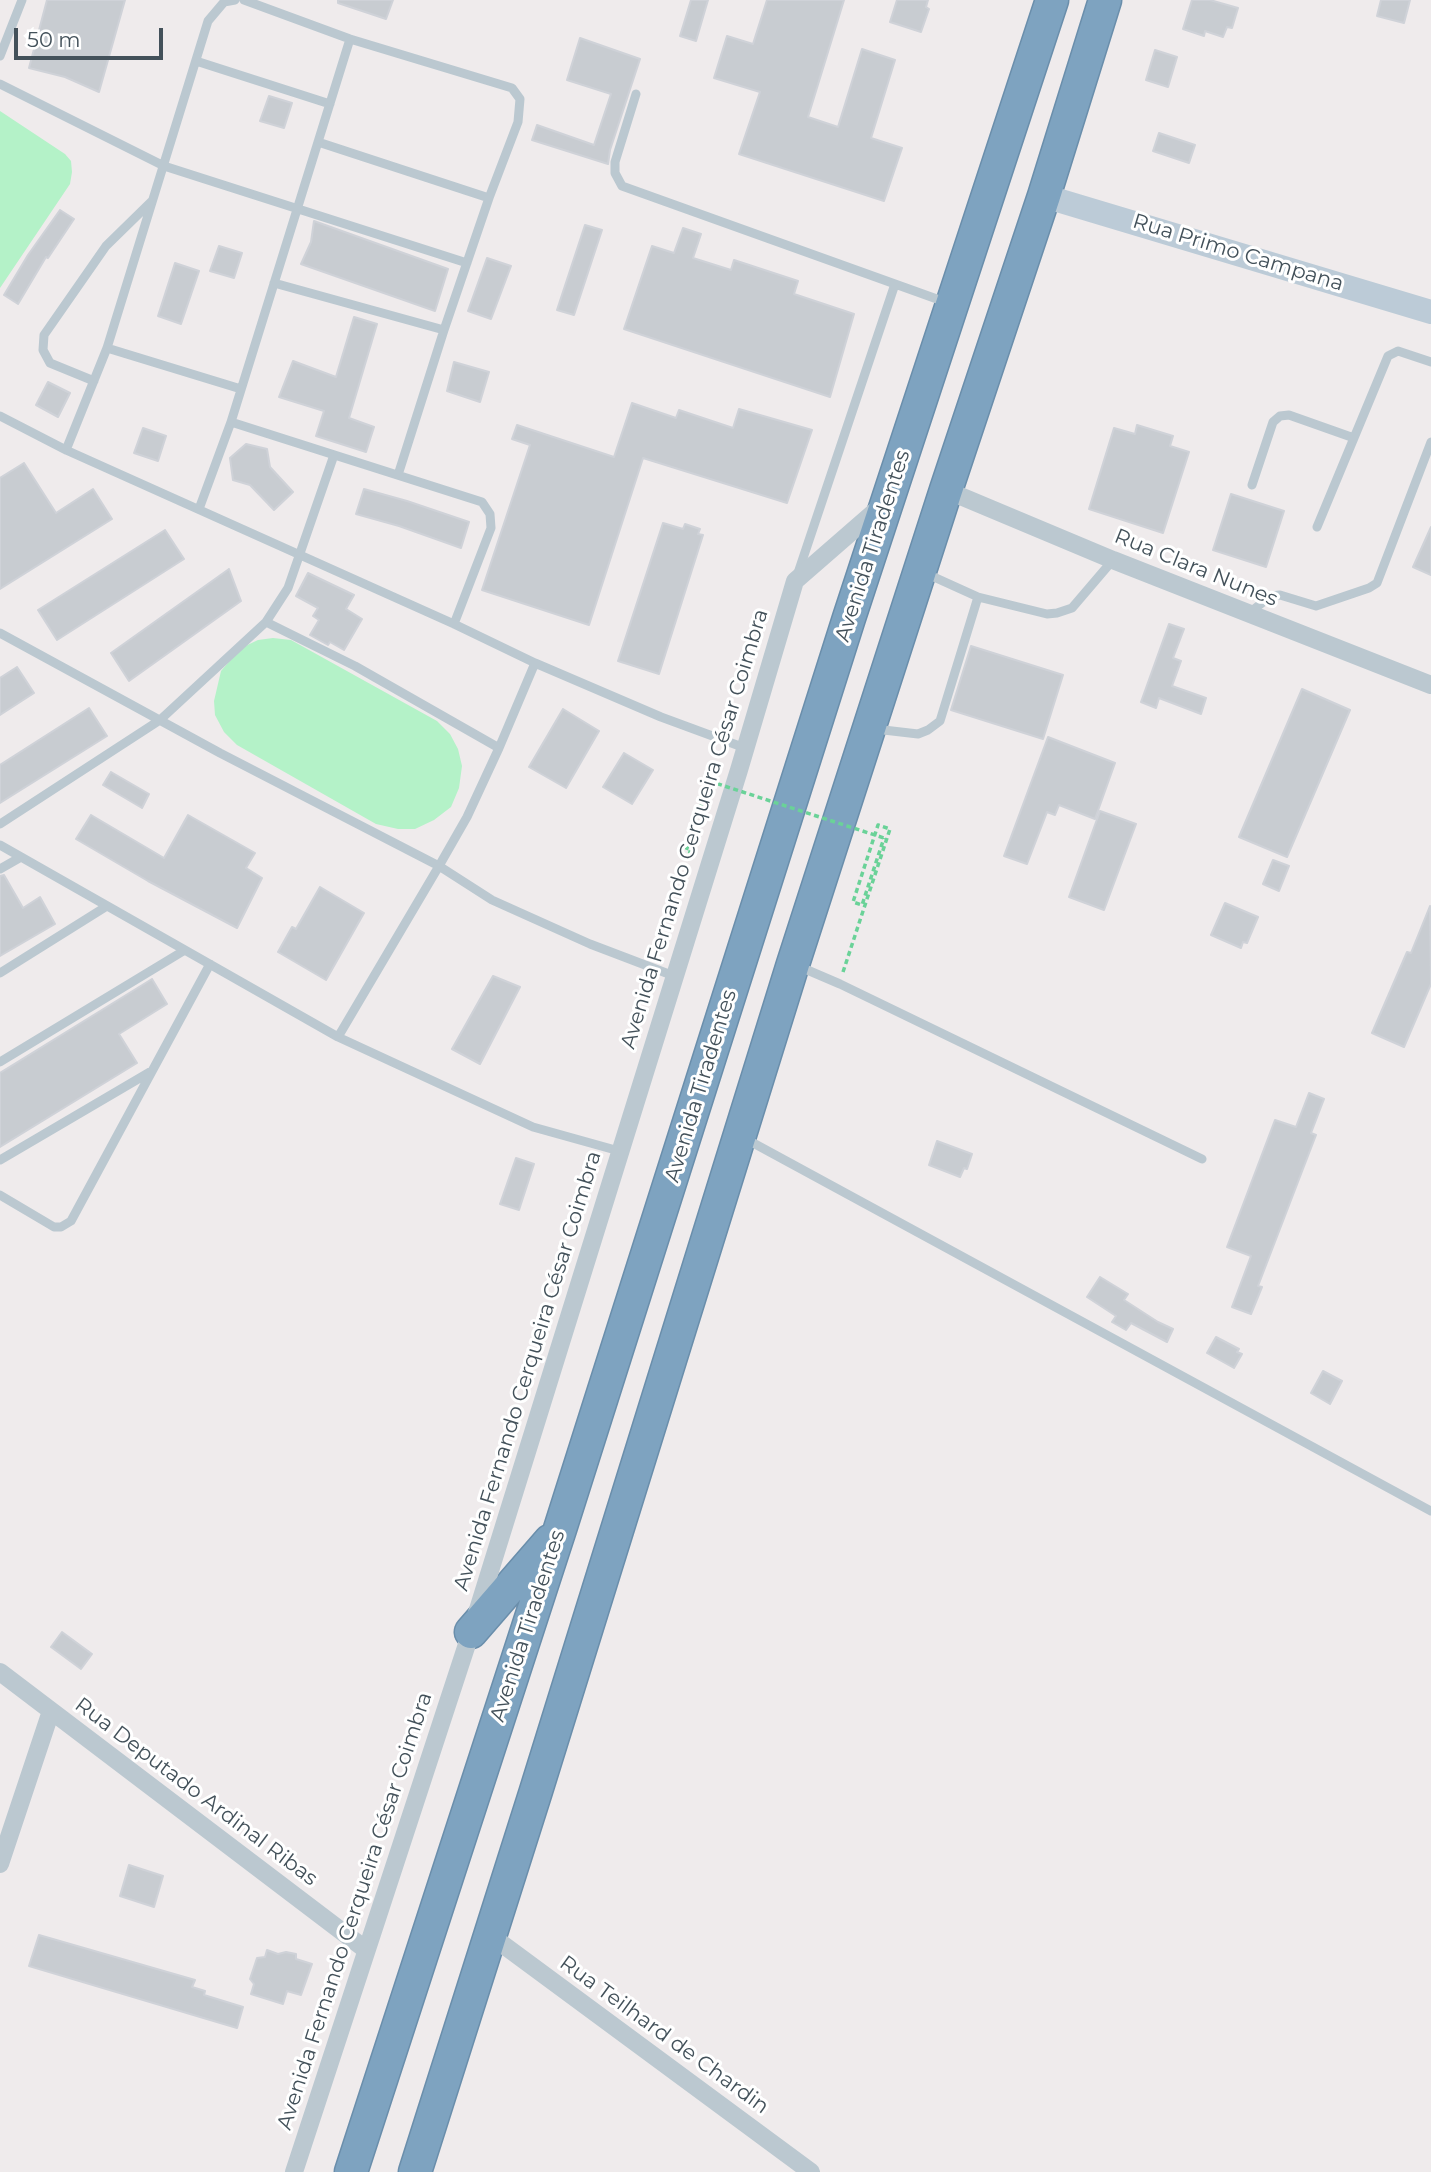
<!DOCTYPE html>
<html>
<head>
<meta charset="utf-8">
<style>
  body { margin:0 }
  #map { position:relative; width:1431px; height:2172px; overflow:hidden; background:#efebec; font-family:Montserrat,sans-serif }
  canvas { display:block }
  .scale { position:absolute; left:14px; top:28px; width:149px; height:32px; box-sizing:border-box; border:4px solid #43515a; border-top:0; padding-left:9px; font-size:21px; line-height:24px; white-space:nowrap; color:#43515a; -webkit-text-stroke:5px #fff; paint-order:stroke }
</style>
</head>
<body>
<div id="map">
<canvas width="1431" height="2172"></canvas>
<div class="scale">50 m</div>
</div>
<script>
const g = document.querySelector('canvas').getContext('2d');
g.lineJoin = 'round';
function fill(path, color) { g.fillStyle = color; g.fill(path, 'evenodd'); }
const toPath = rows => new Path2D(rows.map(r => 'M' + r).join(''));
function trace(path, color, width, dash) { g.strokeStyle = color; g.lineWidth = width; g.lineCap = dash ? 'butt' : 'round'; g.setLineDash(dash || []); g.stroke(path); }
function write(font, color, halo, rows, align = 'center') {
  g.font = font + ' Montserrat,sans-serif'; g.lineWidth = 6; g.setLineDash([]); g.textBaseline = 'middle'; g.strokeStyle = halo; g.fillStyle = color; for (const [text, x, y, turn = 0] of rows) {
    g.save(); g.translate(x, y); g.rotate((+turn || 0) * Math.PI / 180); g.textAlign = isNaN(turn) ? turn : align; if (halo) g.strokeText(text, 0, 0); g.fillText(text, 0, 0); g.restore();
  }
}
const green = toPath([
  [0,111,65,154,71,161,72,172,70,184,0,288],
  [273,638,291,640,437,721,450,734,458,749,462,766,459,788,451,807,434,820,415,829,398,829,376,824,237,745,224,732,215,715,214,701,221,671,241,648,258,640]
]);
const building = toPath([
  [47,0,125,0,99,92,65,77,29,68,47,0],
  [338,0,393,0,386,19,338,3,338,0],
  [691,0,708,0,696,41,680,36,691,0],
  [767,0,844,0,808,117,838,127,862,49,895,60,871,138,902,148,884,201,739,154,760,92,714,78,727,36,753,44,767,0],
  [897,0,928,0,926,7,929,9,921,32,890,22,897,0],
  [1192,0,1210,0,1238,8,1232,28,1227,27,1223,37,1205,31,1204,36,1183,29,1192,0],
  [1381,0,1410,0,1404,23,1377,16,1381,0],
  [580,38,640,59,610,150,608,164,532,140,537,125,594,145,611,94,567,80,580,38],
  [1155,50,1177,57,1168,87,1146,80,1155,50],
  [269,96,292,103,284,128,260,121,269,96],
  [1159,133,1195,145,1189,163,1153,151,1159,133],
  [60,210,74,219,48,258,46,257,18,304,4,295,28,255,60,210],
  [314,221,448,269,435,311,301,264,311,242,314,221],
  [585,225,602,230,574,315,557,310,585,225],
  [683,228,701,234,693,258,731,270,734,260,798,281,794,294,854,314,830,397,624,329,652,246,674,253,683,228],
  [219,246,242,253,234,278,210,271,219,246],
  [487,258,511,266,491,319,468,311,487,258],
  [175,263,199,271,181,324,158,316,175,263],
  [354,317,377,324,349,418,374,427,366,452,316,436,324,411,279,397,293,361,336,377,354,317],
  [454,362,489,372,480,402,447,391,454,362],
  [48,382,70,393,58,417,36,405,48,382],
  [632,403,676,418,679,410,733,428,739,409,812,430,787,503,643,458,589,625,482,590,530,445,512,439,517,425,614,457,632,403],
  [1137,425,1173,436,1170,446,1189,452,1163,533,1089,509,1114,428,1135,434,1137,425],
  [143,428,166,436,158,461,134,453,143,428],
  [246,444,267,449,270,467,293,492,274,510,250,485,233,480,230,458,246,444],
  [24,463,56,513,93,489,112,519,0,589,0,478,24,463],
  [364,489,407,501,469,522,461,548,399,526,356,514,364,489],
  [1231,494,1284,511,1266,567,1213,550,1231,494],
  [663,523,683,529,685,524,700,529,698,534,703,535,659,674,618,661,663,523],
  [1431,527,1431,575,1413,567,1431,527],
  [165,530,184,559,57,640,38,610,165,530],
  [229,569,241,601,129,681,111,653,229,569],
  [308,573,354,595,346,609,362,619,344,650,330,642,328,645,310,635,319,620,313,616,318,608,296,596,308,573],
  [1169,624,1184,629,1173,658,1181,661,1172,686,1206,698,1201,714,1159,698,1156,708,1141,702,1169,624],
  [971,646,1063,675,1043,739,951,710,971,646],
  [17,667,34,693,0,715,0,678,17,667],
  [1302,689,1350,710,1287,857,1239,837,1302,689],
  [89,708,107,736,0,803,0,765,89,708],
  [563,709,599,731,566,788,529,767,563,709],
  [1048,737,1115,763,1095,819,1059,805,1055,815,1047,812,1027,864,1004,856,1048,737],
  [624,753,653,770,632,804,603,787,624,753],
  [111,772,149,794,142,808,103,785,111,772],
  [1100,811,1136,824,1104,910,1069,897,1100,811],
  [91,815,164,858,188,815,255,853,246,868,262,878,237,928,148,881,76,839,91,815],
  [1273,860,1289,866,1279,891,1263,884,1273,860],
  [4,875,23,908,40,897,55,924,0,956,0,876,4,875],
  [320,887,364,913,326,980,278,952,292,927,296,929,320,887],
  [1225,903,1258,917,1247,943,1243,942,1241,948,1211,935,1225,903],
  [1430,906,1431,984,1404,1047,1372,1033,1407,952,1411,953,1430,906],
  [493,976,520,987,480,1064,452,1049,493,976],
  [152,979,167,1004,119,1034,137,1063,0,1147,0,1073,152,979],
  [1309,1093,1324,1099,1311,1133,1316,1135,1258,1286,1262,1287,1251,1314,1232,1307,1251,1256,1227,1247,1275,1120,1296,1127,1309,1093],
  [937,1141,972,1154,967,1169,964,1168,960,1177,929,1165,937,1141],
  [516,1158,534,1164,519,1210,500,1204,516,1158],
  [1100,1277,1128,1294,1124,1300,1158,1322,1173,1329,1167,1342,1131,1323,1126,1330,1112,1322,1116,1316,1087,1297,1100,1277],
  [1216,1337,1239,1349,1237,1352,1242,1354,1234,1368,1207,1353,1216,1337],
  [1323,1371,1342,1381,1330,1404,1311,1393,1323,1371],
  [62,1632,92,1654,81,1669,51,1647,62,1632],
  [129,1865,163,1876,154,1907,120,1896,129,1865],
  [39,1935,195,1980,192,1987,205,1991,204,1995,243,2007,237,2028,29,1966,39,1935],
  [267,1950,278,1954,286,1952,296,1954,296,1959,312,1964,301,1995,287,1991,283,2004,251,1994,254,1984,250,1979,257,1958,265,1957,267,1950]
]);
const path = toPath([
  [693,853,686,851,709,781],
  [843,972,890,829,878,825,853,902,862,905,884,838]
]);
const lane = toPath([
  [244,0,350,39,512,88,520,99,518,122,489,198,444,330,398,475],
  [350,39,231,422,482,502,490,514,491,528,454,624],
  [0,56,22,0],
  [196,61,330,104],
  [0,84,164,166,467,263],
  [636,94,615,162,615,173,622,186,948,303],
  [318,142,489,198],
  [274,283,444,330],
  [107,348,241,389],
  [94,381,50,363,43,350,44,335,106,246,152,201],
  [0,416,66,450,454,624,535,663,499,748,467,817,439,866,492,900,590,944,674,976],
  [66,450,107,348,208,21,224,2,235,0],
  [1252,485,1273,422,1280,416,1289,415,1354,438],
  [199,509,231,422],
  [1317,527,1388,356,1398,351,1431,362],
  [925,573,978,597,1047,614,1057,613,1072,608,1113,560],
  [797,576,895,284],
  [1249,613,1271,596,1280,595,1316,606,1369,588,1377,583,1431,442],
  [266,622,355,666,499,748],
  [0,633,220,753,439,866,338,1037],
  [535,663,661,717,745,748],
  [875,729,918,734,928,730,940,721,978,597],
  [0,824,160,720,266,622,288,588,334,455],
  [0,845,338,1037,533,1127,619,1151],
  [0,869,21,857],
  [798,966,840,984,1202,1159],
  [0,973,107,906],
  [0,1062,185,950],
  [744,1138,1431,1511],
  [0,1160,150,1072],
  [0,1195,54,1227,61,1227,71,1221,210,964]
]);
const street = toPath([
  [946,490,1113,560,1431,685],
  [0,1672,365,1949],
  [0,1864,51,1711],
  [490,1935,811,2172],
  [294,2172,471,1632,739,770,795,581,880,507]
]);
const secondary = toPath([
  [1044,196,1431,312]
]);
const highway = toPath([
  [471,1632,550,1541],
  [351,2172,560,1529,849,618,1052,0],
  [415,2172,535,1794,793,964,946,490,1044,196,1105,0]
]);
const pathBridge = toPath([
  [709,781,884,838]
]);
const streetNames = [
  ["Rua Primo Campana",1238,253,17],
  ["Avenida Tiradentes",873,546,-72],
  ["Rua Clara Nunes",1196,568,22],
  ["Avenida Fernando Cerqueira César Coimbra",695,829,-73],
  ["Avenida Tiradentes",701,1086,-73],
  ["Avenida Fernando Cerqueira César Coimbra",528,1371,-73],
  ["Avenida Tiradentes",528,1626,-72],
  ["Rua Deputado Ardinal Ribas",196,1792,37],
  ["Avenida Fernando Cerqueira César Coimbra",355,1911,-72],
  ["Rua Teilhard de Chardin",664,2035,36]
];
fill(green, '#b4f2c8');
fill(building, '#c8ccd1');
trace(building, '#cfd2d8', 2);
trace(highway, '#6a8eab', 35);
trace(path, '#6ad298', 3.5, [5, 3.5]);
trace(lane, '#bbc8d0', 9);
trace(street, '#bbc8d0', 18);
trace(secondary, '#bccbd7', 24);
trace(highway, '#7ea3c0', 32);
trace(pathBridge, '#6ad298', 3.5, [5, 3.5]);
write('21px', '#43515a', '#fff', streetNames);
</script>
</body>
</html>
